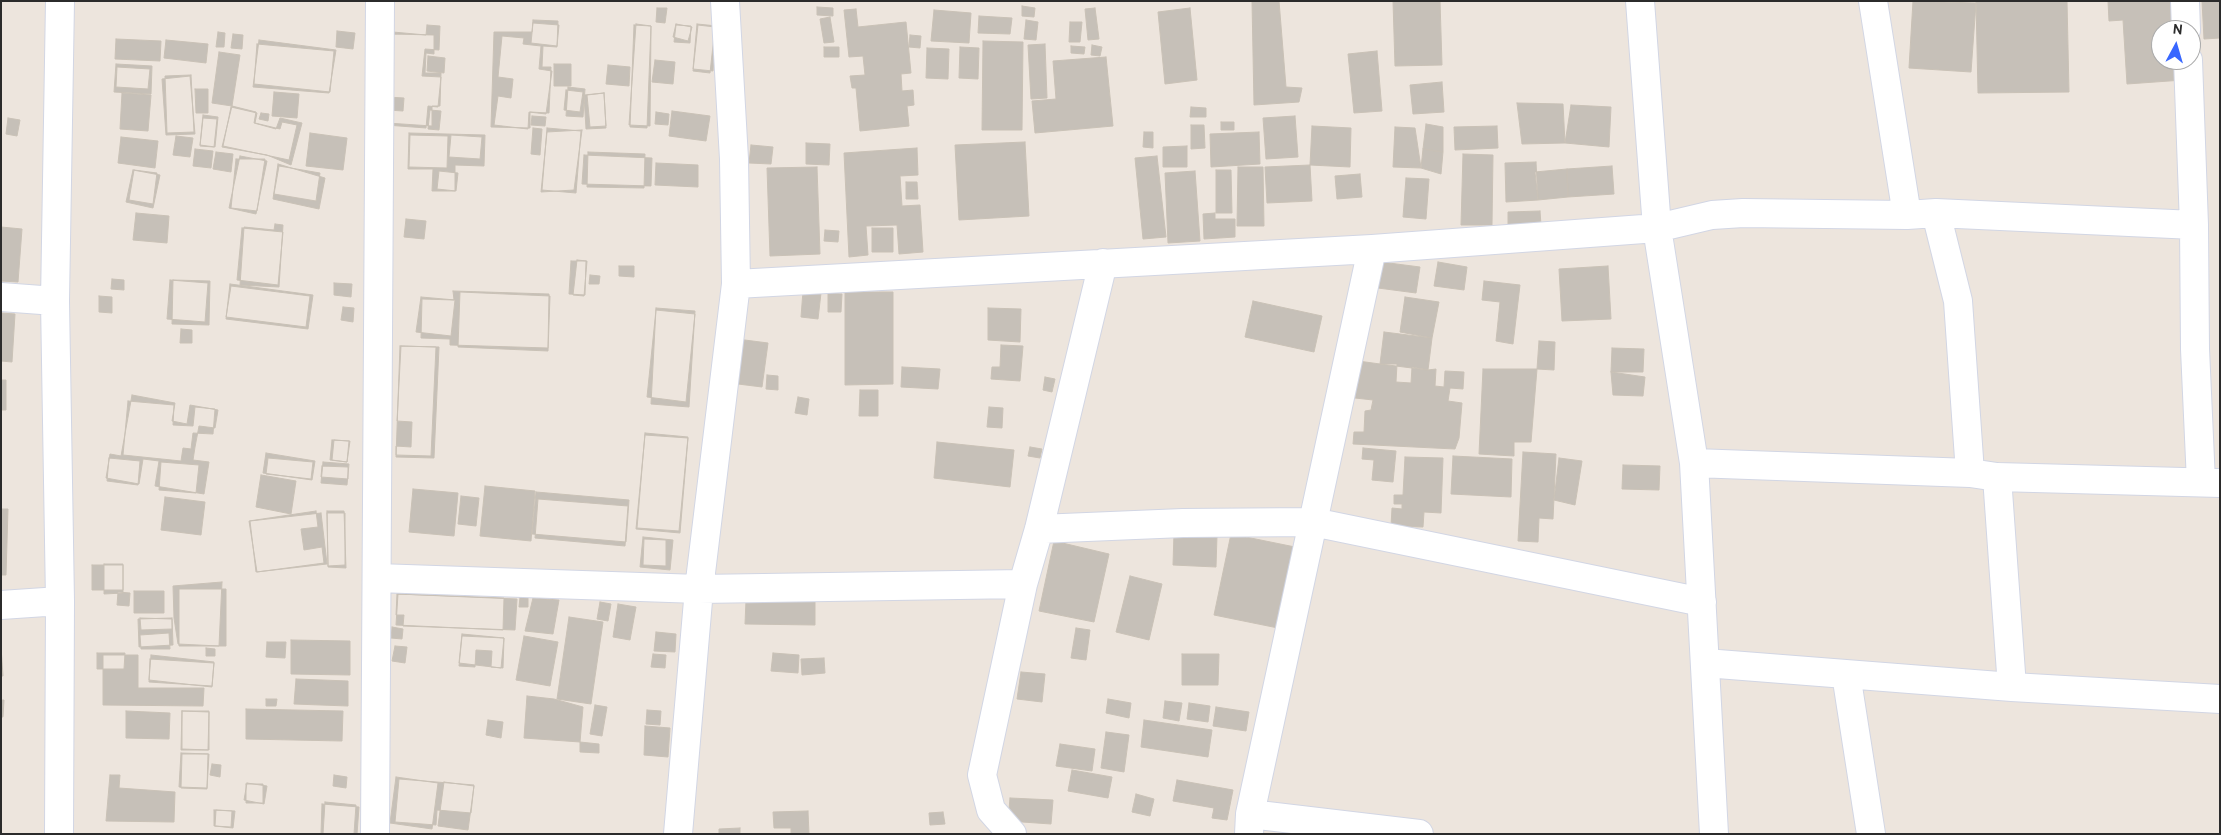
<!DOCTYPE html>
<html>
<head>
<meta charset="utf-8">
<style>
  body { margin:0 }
  #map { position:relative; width:2221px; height:835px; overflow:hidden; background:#ede5dd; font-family:Overpass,sans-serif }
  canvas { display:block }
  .frame { position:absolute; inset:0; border:2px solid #2b2b2b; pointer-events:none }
  .north { position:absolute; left:2151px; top:20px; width:50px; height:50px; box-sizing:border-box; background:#fff; border:1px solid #aaa; border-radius:50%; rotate:6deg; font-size:14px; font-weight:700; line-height:20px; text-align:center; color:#2b2b2b }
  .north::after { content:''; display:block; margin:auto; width:18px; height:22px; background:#3867ff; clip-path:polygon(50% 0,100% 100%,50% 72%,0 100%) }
</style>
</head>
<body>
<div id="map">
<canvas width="2221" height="835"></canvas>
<div class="frame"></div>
<div class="north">N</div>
</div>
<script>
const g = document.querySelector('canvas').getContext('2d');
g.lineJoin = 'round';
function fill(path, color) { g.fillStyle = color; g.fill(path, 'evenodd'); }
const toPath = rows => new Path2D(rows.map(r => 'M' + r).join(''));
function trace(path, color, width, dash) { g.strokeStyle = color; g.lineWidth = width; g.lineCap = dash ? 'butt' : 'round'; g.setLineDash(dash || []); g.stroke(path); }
const building = toPath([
  [1252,1,1279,1,1286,87,1302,88,1299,102,1254,105,1252,1],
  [1393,1,1440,1,1442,65,1395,66,1393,1],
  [1913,1,1976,3,1971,72,1909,68,1913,1],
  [1976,1,2067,1,2069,92,1978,93,1976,1],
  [2108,1,2178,1,2180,30,2161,30,2161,60,2182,60,2183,80,2127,84,2123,20,2109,21,2108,1],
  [2202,1,2220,1,2220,38,2204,39,2202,1],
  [1022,6,1035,8,1034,17,1022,16,1022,6],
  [817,7,833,8,833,16,817,15,817,7],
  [657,8,667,8,665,23,656,22,657,8],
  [1095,8,1099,39,1088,40,1085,9,1095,8],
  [1190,8,1197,80,1165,84,1158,12,1190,8],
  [856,9,858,27,906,22,911,73,901,74,902,91,913,90,914,105,907,106,909,126,860,131,856,88,852,88,850,76,865,75,863,56,849,57,844,10,856,9],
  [934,10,971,13,969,43,931,41,934,10],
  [979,16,1012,18,1010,34,978,33,979,16],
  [830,17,834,42,824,43,820,19,830,17],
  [533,20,558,21,557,47,543,46,542,67,551,67,549,113,530,112,530,128,491,127,494,32,532,32,533,20],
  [1026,20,1038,22,1036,40,1024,39,1026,20],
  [1070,22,1082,22,1080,42,1069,42,1070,22],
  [533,23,559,25,557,46,531,43,533,23],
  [636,24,651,26,650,126,629,125,636,24],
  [676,24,692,27,688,41,673,37,676,24],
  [697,24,717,26,713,71,693,69,697,24],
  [427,25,440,26,439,50,425,49,422,76,441,77,438,107,428,106,426,128,386,125,388,110,403,111,404,98,388,97,393,32,426,35,427,25],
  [634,25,651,26,647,128,630,127,634,25],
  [676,25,691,26,690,43,674,42,676,25],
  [698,25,715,27,710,73,693,71,698,25],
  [337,31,355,33,353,49,336,47,337,31],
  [218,32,225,33,224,47,216,47,218,32],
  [233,34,243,35,242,49,231,48,233,34],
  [392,34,434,35,434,54,426,53,425,73,441,73,440,106,432,106,432,126,387,123,392,34],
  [910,35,921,36,920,48,909,47,910,35],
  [502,36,524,38,523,44,541,46,539,69,552,71,546,114,529,112,528,129,494,125,498,96,511,98,513,79,498,77,502,36],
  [116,39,161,41,160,61,115,59,116,39],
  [166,40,208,44,206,63,164,58,166,40],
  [259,40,336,50,329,93,253,87,259,40],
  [983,41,1023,42,1022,130,982,130,983,41],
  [257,44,334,51,330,92,254,84,257,44],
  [1045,44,1047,98,1031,99,1028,45,1045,44],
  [1092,45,1102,47,1100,56,1091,55,1092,45],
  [1071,46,1085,47,1084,54,1071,53,1071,46],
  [824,47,839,47,839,57,824,57,824,47],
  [960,47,979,48,978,79,959,78,960,47],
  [927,48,949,49,948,79,926,78,927,48],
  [1377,51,1382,111,1354,113,1348,54,1377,51],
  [219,52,240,55,232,106,212,103,219,52],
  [428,56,445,58,444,73,427,71,428,56],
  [1106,57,1113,126,1035,133,1032,101,1056,99,1053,61,1106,57],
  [655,60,675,62,673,84,652,82,655,60],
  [116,64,152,66,151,94,114,92,116,64],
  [554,64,571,64,571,86,554,86,554,64],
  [608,65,630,67,629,86,606,84,608,65],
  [117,67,150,69,148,89,116,87,117,67],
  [191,75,194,132,167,133,165,76,191,75],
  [190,76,195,134,166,135,162,79,190,76],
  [1442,82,1444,112,1413,114,1410,85,1442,82],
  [568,87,585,89,583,117,566,116,568,87],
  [195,89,208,89,208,113,196,113,195,89],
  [566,90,583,92,580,112,564,110,566,90],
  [274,92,299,94,297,118,272,116,274,92],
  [122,93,151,95,148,131,120,129,122,93],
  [604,93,606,126,590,127,587,95,604,93],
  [604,93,606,128,586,129,584,95,604,93],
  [1517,103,1563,104,1565,143,1522,144,1517,103],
  [1571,105,1611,107,1609,147,1565,143,1571,105],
  [232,106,256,112,254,123,276,129,280,118,302,123,291,165,267,155,222,147,232,106],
  [231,107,257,113,255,123,280,129,282,122,297,125,289,160,223,146,231,107],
  [1191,107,1206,108,1206,117,1190,117,1191,107],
  [430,110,441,111,439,130,428,129,430,110],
  [672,111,710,116,706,141,669,136,672,111],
  [656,112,669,114,668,125,655,124,656,112],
  [261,113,269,114,268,121,259,119,261,113],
  [203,115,218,117,215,147,200,145,203,115],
  [532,116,546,117,545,126,531,125,532,116],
  [1295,116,1298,157,1266,159,1263,118,1295,116],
  [8,118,20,120,17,136,6,134,8,118],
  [203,118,217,119,214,147,200,146,203,118],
  [1221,122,1234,122,1234,130,1221,130,1221,122],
  [1426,124,1443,127,1443,152,1423,149,1426,124],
  [1191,125,1204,125,1205,148,1191,149,1191,125],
  [1312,126,1351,128,1350,167,1310,165,1312,126],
  [1497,126,1498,148,1455,150,1454,127,1497,126],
  [1395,127,1415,128,1421,168,1393,167,1395,127],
  [533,128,542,129,540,155,531,154,533,128],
  [547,128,581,131,576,193,542,190,547,128],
  [582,130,574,190,541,192,547,132,582,130],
  [1144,132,1153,132,1153,148,1143,147,1144,132],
  [1259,132,1260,164,1211,167,1210,134,1259,132],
  [310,133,347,138,343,170,306,166,310,133],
  [409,133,485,135,484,166,455,165,455,191,432,191,433,169,408,169,409,133],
  [410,135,448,136,447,168,409,167,410,135],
  [451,135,482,137,480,159,449,157,451,135],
  [176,136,193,138,190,157,173,155,176,136],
  [121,137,158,141,155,168,118,163,121,137],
  [1025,142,1029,216,959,220,955,145,1025,142],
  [806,143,830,144,829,165,806,164,806,143],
  [751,145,773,147,771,164,749,163,751,145],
  [1187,146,1187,167,1163,167,1163,147,1187,146],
  [917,148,918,175,900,176,902,206,920,205,923,252,899,254,897,225,866,226,868,255,849,257,844,153,917,148],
  [195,149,213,151,211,168,193,166,195,149],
  [1423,149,1443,152,1441,174,1421,168,1423,149],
  [216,152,233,154,231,172,213,169,216,152],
  [588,152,645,154,644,188,587,187,588,152],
  [1463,154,1493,155,1492,225,1461,225,1463,154],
  [584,155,652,158,651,186,582,184,584,155],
  [240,156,267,161,256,214,229,208,240,156],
  [1157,156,1166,237,1143,239,1135,158,1157,156],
  [236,159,265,159,257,211,231,208,236,159],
  [1536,162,1538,200,1506,202,1505,163,1536,162],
  [656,163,698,165,698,187,655,185,656,163],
  [278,164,325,178,319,209,273,199,278,164],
  [1310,165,1312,201,1267,203,1265,167,1310,165],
  [279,166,320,173,316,201,274,194,279,166],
  [1612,166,1614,194,1568,197,1567,169,1612,166],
  [817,167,820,254,770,256,767,168,817,167],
  [1238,167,1263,167,1264,226,1237,226,1238,167],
  [1567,169,1568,197,1538,200,1535,172,1567,169],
  [133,170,160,175,153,208,126,202,133,170],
  [134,170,157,173,153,204,129,200,134,170],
  [1216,170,1231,170,1232,213,1216,213,1216,170],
  [439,171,458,173,456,191,437,189,439,171],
  [1195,171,1200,241,1168,243,1165,173,1195,171],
  [1360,174,1362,197,1337,199,1335,176,1360,174],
  [1406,178,1429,179,1426,219,1403,217,1406,178],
  [906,182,917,182,918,199,906,199,906,182],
  [1540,211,1541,225,1508,226,1508,212,1540,211],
  [136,213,169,216,167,243,133,240,136,213],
  [1215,213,1215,219,1235,219,1235,237,1204,239,1203,214,1215,213],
  [406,219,426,221,424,239,404,237,406,219],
  [275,224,283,225,279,287,240,285,244,227,274,230,275,224],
  [1,227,22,229,18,282,1,281,1,227],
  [242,228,283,232,278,285,237,280,242,228],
  [872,228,893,228,893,252,872,252,872,228],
  [825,230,839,231,838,242,824,241,825,230],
  [577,260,587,261,584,296,573,295,577,260],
  [571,261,586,261,585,295,569,294,571,261],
  [1381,262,1420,267,1416,293,1378,288,1381,262],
  [1438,262,1467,267,1464,290,1434,286,1438,262],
  [619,266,634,266,634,277,619,276,619,266],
  [1608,266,1611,319,1562,321,1559,269,1608,266],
  [590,275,600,276,599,284,589,284,590,275],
  [112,279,124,280,124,290,111,289,112,279],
  [170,280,208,283,205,322,167,319,170,280],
  [173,280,210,281,209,325,172,324,173,280],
  [1484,281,1520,285,1513,344,1496,341,1500,302,1482,300,1484,281],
  [334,283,352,284,351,297,334,295,334,283],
  [230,284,313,295,308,329,226,319,230,284],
  [231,286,310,296,306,327,226,317,231,286],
  [453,291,549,294,548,348,450,345,450,339,421,338,422,299,454,300,453,291],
  [803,291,821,293,818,319,801,317,803,291],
  [460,292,550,296,548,351,458,347,460,292],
  [845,292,893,292,893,384,845,385,845,292],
  [828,293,842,294,841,312,828,312,828,293],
  [99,296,112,297,112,313,99,312,99,296],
  [421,297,455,300,451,336,416,332,421,297],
  [1405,297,1439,302,1432,338,1400,332,1405,297],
  [1253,301,1322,316,1314,352,1245,337,1253,301],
  [343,307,354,308,353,322,341,320,343,307],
  [656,308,695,311,689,407,651,404,656,308],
  [988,308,1021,309,1020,342,988,340,988,308],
  [656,310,695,314,686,402,647,397,656,310],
  [1,313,15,314,12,362,1,361,1,313],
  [181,329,192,330,192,343,180,343,181,329],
  [1384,332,1432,338,1428,370,1380,364,1384,332],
  [737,339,768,343,762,387,730,383,737,339],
  [1539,341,1555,342,1554,370,1537,369,1539,341],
  [1001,345,1023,346,1020,381,991,379,992,367,1000,367,1001,345],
  [400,346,439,347,434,458,396,457,400,346],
  [401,346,436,347,431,456,396,455,396,446,411,447,412,422,397,421,401,346],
  [1612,348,1644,349,1643,372,1611,372,1612,348],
  [1358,361,1380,364,1397,364,1396,382,1411,383,1412,367,1428,370,1436,369,1435,386,1444,387,1445,371,1464,372,1463,389,1450,388,1448,401,1462,403,1459,438,1455,449,1353,444,1354,432,1364,432,1365,411,1371,410,1373,400,1355,398,1358,361],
  [902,367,940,369,938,389,901,387,902,367],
  [1483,369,1537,369,1531,442,1514,442,1514,456,1479,454,1483,369],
  [1611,372,1645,377,1643,396,1613,395,1611,372],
  [767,375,778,376,778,390,766,389,767,375],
  [1045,377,1055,379,1052,392,1043,390,1045,377],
  [1,380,6,380,6,410,1,410,1,380],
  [860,390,878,390,878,416,859,416,860,390],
  [132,395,175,403,172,421,187,424,190,405,218,410,215,428,199,426,195,447,193,460,209,462,204,494,155,486,159,461,143,459,139,484,106,478,110,454,121,456,132,395],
  [798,397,809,399,807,415,795,413,798,397],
  [128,401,174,405,173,425,193,426,195,407,215,409,213,434,193,433,191,449,183,448,181,461,123,455,128,401],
  [989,407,1003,408,1002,428,987,427,989,407],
  [645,433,688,437,679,531,637,528,645,433],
  [645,435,688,438,680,533,636,529,645,435],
  [332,440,350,441,347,462,330,460,332,440],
  [334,440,349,441,347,462,332,460,334,440],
  [937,442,1014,450,1010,487,934,478,937,442],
  [1030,447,1042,449,1040,458,1028,456,1030,447],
  [1363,448,1396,451,1393,482,1372,480,1374,460,1362,459,1363,448],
  [1523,452,1556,454,1553,519,1539,518,1538,542,1518,541,1523,452],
  [266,453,315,461,312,480,263,473,266,453],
  [1453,456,1512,459,1511,497,1451,494,1453,456],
  [1405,457,1443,458,1441,513,1424,512,1423,527,1391,526,1392,508,1402,509,1402,504,1394,504,1394,495,1403,495,1405,457],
  [109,458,140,461,138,485,107,481,109,458],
  [268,458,313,462,311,479,266,474,268,458],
  [1559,458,1582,461,1575,505,1554,500,1559,458],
  [161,462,199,465,196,493,159,490,161,462],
  [323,462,349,464,347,485,321,483,323,462],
  [1623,465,1660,466,1659,490,1622,489,1623,465],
  [322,466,348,467,348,479,321,477,322,466],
  [261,475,296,481,291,514,256,507,261,475],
  [485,486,535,491,531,541,480,536,485,486],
  [413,489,458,493,454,536,409,532,413,489],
  [536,492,629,500,626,542,532,534,536,492],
  [461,496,479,498,476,526,458,524,461,496],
  [165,497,205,502,201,535,161,530,165,497],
  [538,499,628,506,625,546,535,538,538,499],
  [1,509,8,509,6,575,1,575,1,509],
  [316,511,318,527,301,529,304,550,322,547,324,563,257,572,249,521,316,511],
  [327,511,344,511,346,568,328,567,327,511],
  [321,513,327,564,256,572,250,521,321,513],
  [327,513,345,513,345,565,328,566,327,513],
  [1174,533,1217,535,1216,567,1173,565,1174,533],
  [1231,534,1295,547,1278,628,1214,615,1231,534],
  [643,537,673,540,670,570,640,567,643,537],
  [644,539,666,540,666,566,643,565,644,539],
  [1054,541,1109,554,1094,622,1039,611,1054,541],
  [104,564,123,564,123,593,104,594,104,564],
  [92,565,123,565,123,590,92,590,92,565],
  [1130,576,1162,584,1149,640,1116,632,1130,576],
  [222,582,219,646,178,644,174,618,173,586,222,582],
  [179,589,226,589,226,646,179,646,179,589],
  [134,591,164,591,164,613,134,613,134,591],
  [118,592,130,593,129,606,117,605,118,592],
  [397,594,517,599,515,630,403,626,404,615,396,615,397,594],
  [398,594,504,598,503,630,396,625,398,594],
  [520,597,528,597,528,607,519,607,520,597],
  [533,598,559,600,553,634,525,631,533,598],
  [746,600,815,601,815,625,745,624,746,600],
  [600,602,611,604,608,621,597,619,600,602],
  [618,604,636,607,630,640,613,637,618,604],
  [569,617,603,622,591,704,557,699,569,617],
  [140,618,172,619,172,629,141,630,140,618],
  [172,618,173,645,139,647,138,619,172,618],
  [392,627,403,629,402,639,391,638,392,627],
  [1076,628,1090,630,1086,660,1071,658,1076,628],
  [656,632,676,634,675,652,654,651,656,632],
  [169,633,170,649,141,649,140,635,169,633],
  [462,634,504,638,501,668,459,663,462,634],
  [462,636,504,638,503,668,491,667,492,651,476,650,475,667,459,666,462,636],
  [524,636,558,642,550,686,516,680,524,636],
  [291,640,350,641,350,675,291,674,291,640],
  [267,642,286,642,285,658,266,657,267,642],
  [395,646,407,647,405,663,392,661,395,646],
  [1,647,3,676,1,676,1,647],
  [206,648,215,649,215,656,206,656,206,648],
  [97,653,125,653,124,669,97,669,97,653],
  [773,653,799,655,798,673,771,671,773,653],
  [653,654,666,655,665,668,651,667,653,654],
  [1182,654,1219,654,1218,685,1182,685,1182,654],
  [103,655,138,655,138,688,204,688,203,706,103,705,103,655],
  [151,655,214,662,212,687,149,680,151,655],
  [824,658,825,673,802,675,801,659,824,658],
  [150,659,214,663,212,686,149,682,150,659],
  [1021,672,1045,674,1042,702,1017,699,1021,672],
  [296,679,348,681,348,706,294,704,296,679],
  [527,696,554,699,583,707,580,742,524,738,527,696],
  [266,699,277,699,276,706,266,706,266,699],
  [1108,699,1131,703,1129,718,1106,713,1108,699],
  [1,700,4,700,3,717,1,717,1,700],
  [1165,701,1182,703,1179,721,1163,718,1165,701],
  [1189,703,1210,706,1208,722,1187,719,1189,703],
  [595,705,607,707,602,736,590,734,595,705],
  [1216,707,1249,712,1246,731,1213,726,1216,707],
  [246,709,343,711,342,741,246,739,246,709],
  [647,710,661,711,660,725,646,724,647,710],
  [126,711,170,713,169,739,126,738,126,711],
  [182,711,209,711,209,750,182,749,182,711],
  [182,711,209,712,208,750,181,750,182,711],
  [488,720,503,722,501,738,486,735,488,720],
  [1144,720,1212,730,1208,757,1141,747,1144,720],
  [645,726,670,728,668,757,644,755,645,726],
  [1106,732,1129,735,1124,772,1101,768,1106,732],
  [580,742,599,744,599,753,580,752,580,742],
  [1060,744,1095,749,1092,771,1056,766,1060,744],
  [181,753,209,754,207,788,179,787,181,753],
  [182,754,208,754,207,789,181,788,182,754],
  [212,764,221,765,220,777,210,775,212,764],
  [1072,770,1112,777,1108,798,1068,791,1072,770],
  [110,775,120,775,119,788,175,792,174,822,106,821,110,775],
  [334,775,347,777,346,788,333,786,334,775],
  [396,777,438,783,432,829,390,823,396,777],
  [399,779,474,785,471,813,437,810,436,825,395,822,399,779],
  [1177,780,1233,790,1227,820,1212,818,1214,808,1173,801,1177,780],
  [444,782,474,786,468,830,438,826,444,782],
  [247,783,267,786,264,804,244,800,247,783],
  [246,784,263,784,263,803,246,803,246,784],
  [1136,794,1154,799,1150,816,1132,812,1136,794],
  [1010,798,1053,800,1051,824,1008,821,1010,798],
  [325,802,356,805,354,834,323,834,325,802],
  [322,804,359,807,357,834,321,834,322,804],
  [214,810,232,811,231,827,214,826,214,810],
  [216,810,235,811,233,828,215,826,216,810],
  [808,811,809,834,791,834,791,828,774,828,773,812,808,811],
  [943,812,945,824,930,825,929,813,943,812],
  [740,828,740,834,719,834,719,829,740,828]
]);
const street = toPath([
  [1640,1,1657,228,1694,463,1714,834],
  [1873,1,1907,215],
  [2185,1,2186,30],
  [2188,60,2194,225,2195,349,2201,482],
  [1936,213,1958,301,1970,473],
  [736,284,1372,249,1657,228,1712,215,1743,213,1907,215,1936,213,2194,225],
  [1,297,55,301],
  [1694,463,1970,473,1997,477,2220,483],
  [1997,477,2012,687],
  [1039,529,1183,523,1313,522,1702,602],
  [377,578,699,589,1023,584],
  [1,605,60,601],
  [1705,663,2012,687,2220,699],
  [1846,674,1871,834],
  [1250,814,1419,834],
  [59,834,60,601,55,301,60,1],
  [375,834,380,1],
  [678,834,699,589,736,284,734,159,725,1],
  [1012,834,991,810,982,775,1023,584,1039,529,1103,263],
  [1249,834,1250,814,1372,249]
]);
fill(building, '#c6c0b8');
trace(building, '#c9c1b6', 1);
trace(street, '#d2d6e4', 30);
trace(street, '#fff', 28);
</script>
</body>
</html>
